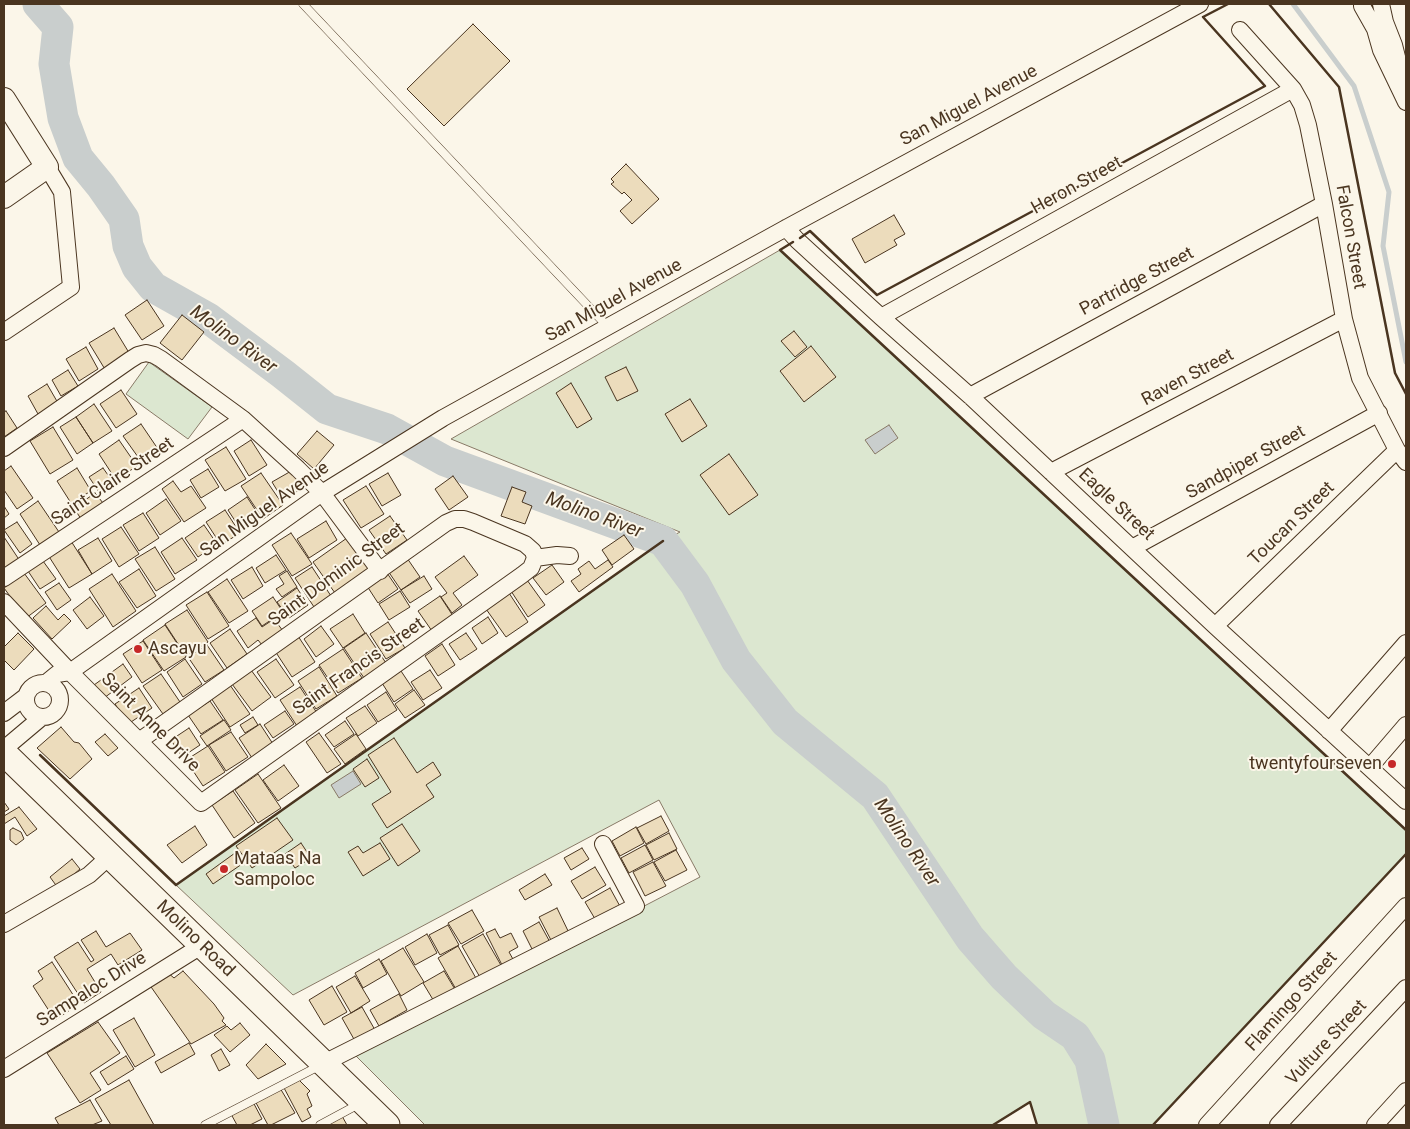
<!DOCTYPE html>
<html>
<head>
<meta charset="utf-8">
<style>
  body { margin:0 }
  #map { position:relative; width:1410px; height:1129px; overflow:hidden; background:#fbf6e9; font-family:Roboto,sans-serif }
  canvas { display:block }
  .frame { position:absolute; inset:0; border:5px solid #4a3520; pointer-events:none }
</style>
</head>
<body>
<div id="map">
<canvas width="1410" height="1129"></canvas>
<div class="frame"></div>
</div>
<script>
const g = document.querySelector('canvas').getContext('2d');
g.lineJoin = 'round';
function fill(path, color) { g.fillStyle = color; g.fill(path, 'evenodd'); }
const toPath = rows => new Path2D(rows.map(r => 'M' + r).join(''));
function trace(path, color, width, dash) { g.strokeStyle = color; g.lineWidth = width; g.lineCap = dash ? 'butt' : 'round'; g.setLineDash(dash || []); g.stroke(path); }
function write(font, color, halo, rows, align = 'center') {
  g.font = font + ' Roboto,sans-serif'; g.lineWidth = 4; g.setLineDash([]); g.textBaseline = 'middle'; g.strokeStyle = halo; g.fillStyle = color; for (const [text, x, y, turn = 0] of rows) {
    g.save(); g.translate(x, y); g.rotate((+turn || 0) * Math.PI / 180); g.textAlign = isNaN(turn) ? turn : align; if (halo) g.strokeText(text, 0, 0); g.fillText(text, 0, 0); g.restore();
  }
}
const green = toPath([
  [780,250,1406,830,1406,854,1153,1125,1037,1125,1030,1102,993,1125,425,1125,356,1056,700,877,659,800,293,995,176,885,663,541,680,532,451,439,780,250],
  [149,362,212,407,188,439,126,394,149,362]
]);
const water = toPath([
  [889,425,898,438,875,454,865,440,889,425],
  [353,771,361,784,339,798,331,785,353,771]
]);
const stream = toPath([
  [1293,4,1354,86,1389,192,1383,246,1406,362]
]);
const river = toPath([
  [38,4,58,27,54,64,63,118,78,158,101,186,124,219,128,246,137,267,153,287,208,318,283,374,327,409,387,429,445,461,663,541,695,584,736,660,785,722,875,796,970,938,1004,977,1044,1015,1075,1036,1090,1060,1104,1125]
]);
const building = toPath([
  [473,24,510,61,444,126,407,89,473,24],
  [626,164,659,199,632,224,620,211,632,200,624,192,622,194,611,184,614,182,611,179,626,164],
  [894,215,905,234,894,240,897,245,865,263,852,239,894,215],
  [147,300,164,326,142,340,125,315,147,300],
  [182,315,204,332,182,360,160,343,182,315],
  [114,328,131,356,106,371,89,343,114,328],
  [794,331,807,347,795,357,781,341,794,331],
  [811,346,836,377,804,402,780,371,811,346],
  [86,347,98,369,79,381,66,359,86,347],
  [626,367,638,391,617,401,605,377,626,367],
  [68,370,78,386,61,396,52,380,68,370],
  [571,383,592,419,577,428,556,393,571,383],
  [47,384,58,403,38,414,28,396,47,384],
  [121,390,137,414,116,428,100,404,121,390],
  [690,399,707,426,682,442,665,414,690,399],
  [94,404,112,431,93,443,76,417,94,404],
  [6,411,17,428,4,437,4,412,6,411],
  [76,417,93,443,77,454,60,427,76,417],
  [141,424,160,452,143,464,123,436,141,424],
  [53,427,73,460,50,474,30,441,53,427],
  [317,431,334,445,314,469,297,454,317,431],
  [119,440,137,466,116,480,99,454,119,440],
  [251,440,267,465,249,476,234,451,251,440],
  [226,447,246,479,225,491,205,460,226,447],
  [729,454,758,495,729,515,700,475,729,454],
  [11,466,33,498,17,509,4,490,4,471,11,466],
  [77,468,91,491,71,503,57,481,77,468],
  [103,468,113,482,99,492,89,477,103,468],
  [208,469,219,487,201,498,190,480,208,469],
  [293,470,304,487,283,500,272,482,293,470],
  [261,473,283,505,263,519,241,486,261,473],
  [388,473,401,495,382,506,369,484,388,473],
  [453,476,468,497,449,510,435,489,453,476],
  [173,481,181,492,191,486,206,508,184,522,162,489,173,481],
  [366,486,384,514,361,528,343,500,366,486],
  [512,487,526,492,522,502,532,506,525,524,501,516,512,487],
  [95,493,103,503,81,519,74,508,95,493],
  [247,497,260,517,241,530,228,510,247,497],
  [166,499,181,521,160,535,146,513,166,499],
  [38,501,59,532,40,545,20,514,38,501],
  [4,506,9,514,4,518,4,506],
  [225,510,240,533,221,545,206,522,225,510],
  [143,513,159,538,139,551,123,525,143,513],
  [390,516,407,540,386,554,369,530,390,516],
  [326,521,337,540,309,558,297,539,326,521],
  [17,522,32,544,20,553,4,530,17,522],
  [204,525,217,544,198,557,185,538,204,525],
  [121,527,139,554,119,567,102,539,121,527],
  [291,533,312,564,292,576,272,545,291,533],
  [624,535,634,549,612,565,602,550,624,535],
  [4,537,20,561,4,572,4,537],
  [98,538,112,561,92,574,78,550,98,538],
  [182,538,197,560,175,574,161,552,182,538],
  [347,538,369,569,335,593,313,562,347,538],
  [71,541,92,574,69,588,48,555,71,541],
  [155,547,175,579,156,591,135,559,155,547],
  [276,555,286,570,265,583,256,568,276,555],
  [464,556,478,575,453,593,462,605,452,613,441,597,447,593,435,577,464,556],
  [407,558,420,577,401,590,388,571,407,558],
  [608,560,613,567,579,592,571,581,581,574,578,569,589,561,595,569,608,560],
  [43,561,56,579,40,589,28,571,43,561],
  [552,565,564,582,546,595,533,578,552,565],
  [252,567,263,586,243,599,231,580,252,567],
  [312,567,331,596,314,607,295,578,312,567],
  [139,569,156,596,137,608,119,582,139,569],
  [287,571,297,587,282,597,276,589,284,584,279,576,287,571],
  [24,573,46,603,26,618,4,588,24,573],
  [387,573,398,589,378,603,367,586,387,573],
  [112,574,136,611,113,627,89,589,112,574],
  [424,576,432,589,410,603,401,590,424,576],
  [227,579,248,611,229,623,208,592,227,579],
  [527,580,545,605,528,617,511,591,527,580],
  [59,583,71,600,57,610,45,592,59,583],
  [297,588,308,605,289,618,277,602,297,588],
  [400,591,410,607,389,620,379,604,400,591],
  [207,592,229,626,208,639,186,605,207,592],
  [509,593,528,622,506,637,486,609,509,593],
  [440,596,453,616,432,631,418,611,440,596],
  [90,597,104,616,87,629,73,610,90,597],
  [273,597,283,612,262,626,252,611,273,597],
  [46,606,58,620,64,614,71,621,52,639,33,618,46,606],
  [187,610,208,642,186,656,165,624,187,610],
  [353,614,365,633,343,648,330,629,353,614],
  [488,617,498,633,482,644,472,628,488,617],
  [256,618,262,627,274,619,283,631,262,645,258,640,248,648,237,631,256,618],
  [388,622,405,648,386,659,370,634,388,622],
  [165,625,186,657,164,671,143,640,165,625],
  [321,626,334,644,316,657,304,639,321,626],
  [230,629,247,654,227,668,210,643,230,629],
  [18,633,34,649,14,670,4,660,4,647,18,633],
  [366,633,386,663,364,678,344,648,366,633],
  [466,633,477,649,460,660,449,644,466,633],
  [298,636,315,662,292,677,275,651,298,636],
  [143,641,162,670,142,683,123,654,143,641],
  [442,644,455,665,438,676,425,656,442,644],
  [207,645,224,670,205,682,188,657,207,645],
  [343,649,362,678,338,693,319,665,343,649],
  [185,659,202,684,183,697,167,672,185,659],
  [276,659,294,685,275,698,257,672,276,659],
  [123,664,132,677,104,698,94,685,123,664],
  [319,667,337,696,316,709,298,681,319,667],
  [251,670,271,697,252,711,232,684,251,670],
  [430,670,442,688,423,700,411,682,430,670],
  [401,671,413,689,394,702,382,683,401,671],
  [161,674,180,702,163,714,143,686,161,674],
  [230,685,250,714,230,727,211,698,230,685],
  [300,687,317,713,297,726,280,700,300,687],
  [139,688,152,708,128,724,115,704,139,688],
  [414,690,425,705,405,718,395,704,414,690],
  [386,692,397,710,378,722,367,705,386,692],
  [210,701,223,720,201,734,188,715,210,701],
  [365,706,377,723,358,736,346,718,365,706],
  [285,711,294,724,273,738,264,725,285,711],
  [253,717,258,725,245,733,240,725,253,717],
  [224,720,231,730,207,746,200,736,224,720],
  [345,721,354,734,334,747,325,735,345,721],
  [260,724,273,744,252,758,239,738,260,724],
  [61,727,74,742,79,743,92,759,70,779,37,748,61,727],
  [189,728,200,745,182,757,171,740,189,728],
  [231,732,248,757,226,771,209,745,231,732],
  [319,733,341,764,327,773,306,742,319,733],
  [105,734,118,748,108,756,95,742,105,734],
  [356,734,366,749,345,764,334,749,356,734],
  [394,738,417,773,433,762,441,775,426,785,434,797,387,828,372,804,391,792,368,755,394,738],
  [208,746,225,772,203,786,186,760,208,746],
  [367,759,379,778,365,787,353,769,367,759],
  [284,765,299,786,278,801,263,780,284,765],
  [258,774,281,808,258,823,235,790,258,774],
  [233,791,255,823,234,838,212,805,233,791],
  [4,802,9,809,4,812,4,802],
  [19,807,37,829,27,836,15,817,4,824,4,816,19,807],
  [661,816,669,831,646,844,637,828,661,816],
  [277,818,293,840,252,868,236,846,277,818],
  [402,824,420,851,398,866,380,838,402,824],
  [195,826,207,845,182,863,167,845,195,826],
  [636,827,644,843,620,856,612,841,636,827],
  [13,828,21,832,24,839,16,845,10,840,10,830,13,828],
  [669,833,677,849,654,860,646,845,669,833],
  [301,843,311,858,295,868,285,854,301,843],
  [380,843,390,859,363,876,348,852,358,846,363,853,380,843],
  [645,845,653,860,629,873,621,858,645,845],
  [582,848,589,859,571,870,564,858,582,848],
  [676,850,687,870,665,881,654,862,676,850],
  [235,853,242,864,213,884,206,874,235,853],
  [72,859,80,869,58,888,50,877,72,859],
  [653,862,666,886,645,896,633,872,653,862],
  [595,867,606,885,582,899,571,881,595,867],
  [545,874,552,885,525,900,519,890,545,874],
  [610,888,622,910,598,924,585,902,610,888],
  [557,908,570,935,553,944,539,917,557,908],
  [472,910,484,931,461,944,448,923,472,910],
  [539,922,551,944,534,953,523,931,539,922],
  [448,925,459,945,440,955,429,935,448,925],
  [495,929,500,938,511,933,518,947,509,952,514,961,503,967,486,933,495,929],
  [96,931,106,947,130,933,142,950,118,965,111,954,87,969,101,992,84,1003,54,957,78,942,91,962,94,960,81,940,96,931],
  [427,934,437,953,415,965,405,947,427,934],
  [483,934,502,967,481,979,462,946,483,934],
  [458,946,477,980,457,991,438,958,458,946],
  [403,948,424,982,401,996,381,961,403,948],
  [379,959,387,974,363,988,355,973,379,959],
  [52,962,79,1004,55,1020,33,986,43,979,38,971,52,962],
  [183,971,214,1004,224,1018,222,1021,226,1025,191,1044,149,984,167,972,174,978,183,971],
  [444,971,456,991,435,1003,423,983,444,971],
  [355,976,370,1001,351,1013,336,987,355,976],
  [332,986,347,1012,324,1025,309,1000,332,986],
  [399,994,407,1010,379,1026,370,1010,399,994],
  [362,1007,375,1030,355,1041,342,1018,362,1007],
  [134,1018,155,1055,135,1067,113,1030,134,1018],
  [98,1022,120,1053,90,1073,101,1090,80,1103,47,1053,98,1022],
  [240,1023,250,1035,230,1052,214,1035,227,1026,231,1030,240,1023],
  [189,1043,195,1054,161,1073,155,1062,189,1043],
  [266,1044,286,1064,258,1079,246,1065,266,1044],
  [221,1049,230,1065,219,1071,211,1055,221,1049],
  [126,1056,134,1069,108,1085,100,1072,126,1056],
  [298,1079,310,1091,307,1094,312,1106,307,1109,311,1117,302,1122,283,1086,298,1079],
  [129,1080,154,1125,111,1125,95,1099,129,1080],
  [280,1088,295,1113,271,1125,268,1125,255,1101,280,1088],
  [90,1100,102,1121,92,1125,59,1125,55,1118,90,1100],
  [253,1102,262,1119,250,1125,237,1125,231,1114,253,1102],
  [342,1116,347,1125,324,1125,342,1116]
]);
const lane = toPath([
  [303,4,608,327],
  [205,1125,321,1065],
  [320,1125,359,1104]
]);
const street = toPath([
  [1381,4,1385,22,1394,45,1402,77],
  [1362,6,1375,29,1381,50,1406,102],
  [1240,30,1293,89,1302,105,1308,125,1324,204,1344,319,1360,378,1397,450,1406,462],
  [786,228,797,240,881,317,970,396,1215,626,1406,801],
  [881,317,1293,89],
  [4,332,71,287,62,192,47,167],
  [970,396,1324,204],
  [4,448,130,360,138,355,146,353,154,355,161,359,243,419,298,469,322,493,380,571],
  [1051,472,1344,319],
  [1132,548,1379,413],
  [535,558,557,555,570,556],
  [4,578,243,419],
  [4,602,70,672,201,803,522,575,531,568,535,558],
  [1215,626,1397,450],
  '26 700a17 17 0 1 1 34 0a17 17 0 1 1-34 0Z',
  [46,683,57,674,70,672,322,493,443,418,786,228,1200,4],
  [4,713,25,697],
  [1329,731,1406,643],
  [139,741,446,523,455,519,464,519,473,522,525,544,533,551,535,558],
  [4,749,42,717],
  [1370,767,1406,725],
  [4,924,89,875,110,856],
  [324,1063,636,906,603,844],
  [4,1069,201,946],
  [1207,1125,1406,906],
  [1278,1125,1406,988],
  [1375,1125,1406,1091]
]);
const secondary = toPath([
  [4,99,47,167,4,197]
]);
const primary = toPath([
  [4,753,387,1125]
]);
const wall = toPath([
  [1269,4,1339,87,1395,373,1406,394],
  [800,238,810,231,877,295,1265,86,1203,17,1228,4],
  [793,242,780,250,1406,830],
  [40,755,176,885,663,541],
  [993,1125,1030,1102,1037,1125],
  [1153,1125,1406,854]
]);
const markers = [
  [138,649,5,"#c62828"],
  [1392,764,5,"#c62828"],
  [224,869,5,"#c62828"]
];
const streetNames = [
  ["San Miguel Avenue",969,106,-28],
  ["Heron Street",1077,186,-29],
  ["Falcon Street",1350,237,80],
  ["Partridge Street",1137,282,-28],
  ["San Miguel Avenue",614,301,-29],
  ["Raven Street",1188,378,-28],
  ["Sandpiper Street",1246,463,-29],
  ["Saint Claire Street",113,482,-34],
  ["Eagle Street",1116,505,43],
  ["San Miguel Avenue",265,510,-35],
  ["Toucan Street",1292,524,-44],
  ["Saint Dominic Street",337,575,-36],
  ["Saint Francis Street",359,667,-35],
  ["Saint Anne Drive",150,723,45],
  ["Molino Road",195,939,44],
  ["Sampaloc Drive",92,990,-32],
  ["Flamingo Street",1292,1002,-48],
  ["Vulture Street",1327,1043,-47]
];
const poiNames = [
  ["Ascayu",148,649],
  ["twentyfourseven",1382,764,"right"],
  ["Mataas Na",234,859],
  ["Sampoloc",234,880]
];
const waterNames = [
  ["Molino River",233,340,36],
  ["Molino River",594,516,20],
  ["Molino River",906,843,56]
];
fill(green, '#dce7d0');
trace(green, '#887966', 1);
fill(water, '#c9cecd');
trace(water, '#887966', 1);
trace(stream, '#c9cecd', 5);
trace(river, '#c9cecd', 31);
fill(building, '#ecdcbc');
trace(building, '#4a3520', 1);
trace(lane, '#4a3520', 9);
trace(street, '#4a3520', 18);
trace(secondary, '#4a3520', 24);
trace(primary, '#4a3520', 27);
trace(lane, '#fbf6e9', 8);
trace(street, '#fbf6e9', 16);
trace(secondary, '#fbf6e9', 22);
trace(primary, '#fbf6e9', 25);
trace(wall, '#4a3520', 2.5);
for (const [x, y, r, color] of markers) { const dot = new Path2D(); dot.arc(x, y, r, 0, 2 * Math.PI); g.fillStyle = color; g.fill(dot); trace(dot, '#fbf6e9', 2); }
write('18px', '#4a3520', '#fbf6e9', streetNames);
write('18px', '#4a3520', '#fbf6e9', poiNames, 'left');
write('italic 19px', '#4a3520', '#fbf6e9', waterNames);
</script>
</body>
</html>
